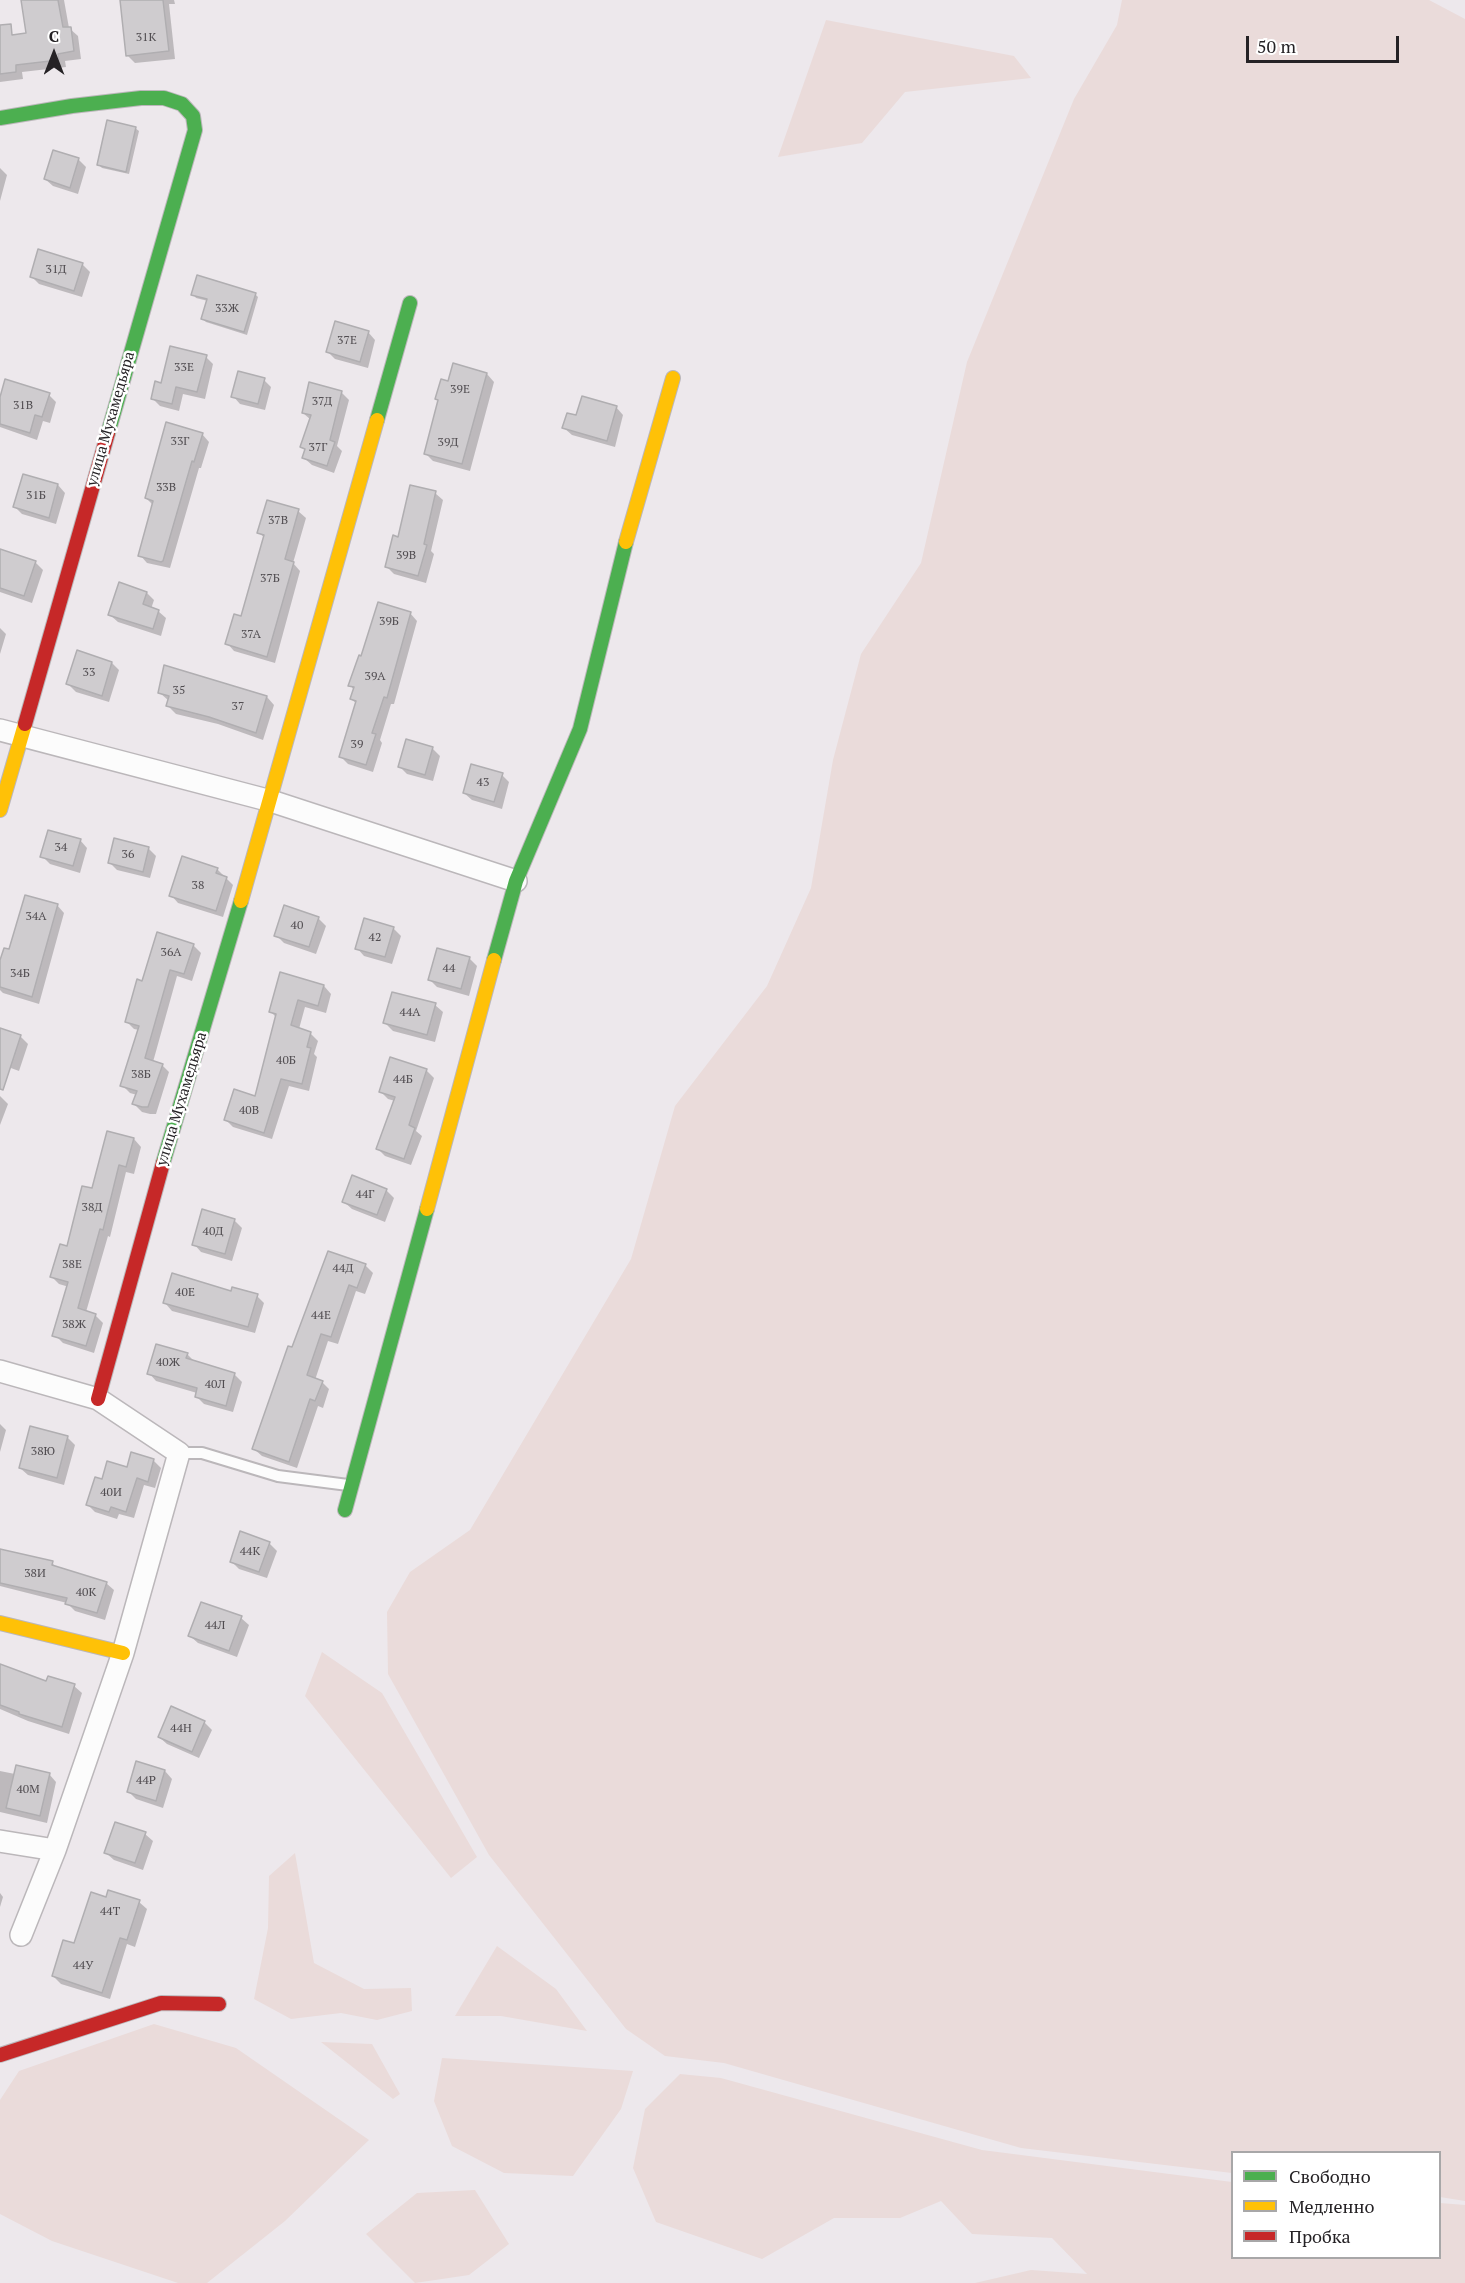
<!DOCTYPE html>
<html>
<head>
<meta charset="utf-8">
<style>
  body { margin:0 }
  #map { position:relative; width:1465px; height:2283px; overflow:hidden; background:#ede8ec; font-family:"PT Serif",serif }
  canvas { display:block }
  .legend { position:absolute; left:1231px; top:2151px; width:210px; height:108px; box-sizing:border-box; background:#fff; border:2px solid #a8a7a8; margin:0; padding:8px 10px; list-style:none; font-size:18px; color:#252225 }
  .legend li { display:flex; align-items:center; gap:12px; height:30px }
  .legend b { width:30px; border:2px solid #a8a7a8 }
  .north { position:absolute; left:24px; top:24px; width:60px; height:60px; -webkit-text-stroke:4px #fff; paint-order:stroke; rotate:0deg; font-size:16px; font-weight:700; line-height:24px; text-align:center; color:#252225 }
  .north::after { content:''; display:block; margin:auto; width:21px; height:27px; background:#252225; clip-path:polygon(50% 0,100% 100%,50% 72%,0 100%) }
  .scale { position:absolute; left:1246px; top:36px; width:153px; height:27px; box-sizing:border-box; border:3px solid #252225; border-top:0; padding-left:8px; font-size:18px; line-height:21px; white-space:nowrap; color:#252225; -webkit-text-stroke:4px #fff; paint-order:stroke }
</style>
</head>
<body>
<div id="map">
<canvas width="1465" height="2283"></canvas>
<ul class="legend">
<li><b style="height:8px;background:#4caf50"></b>Свободно</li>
<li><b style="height:8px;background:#ffc107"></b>Медленно</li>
<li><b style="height:8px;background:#c62828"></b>Пробка</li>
</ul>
<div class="north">С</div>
<div class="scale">50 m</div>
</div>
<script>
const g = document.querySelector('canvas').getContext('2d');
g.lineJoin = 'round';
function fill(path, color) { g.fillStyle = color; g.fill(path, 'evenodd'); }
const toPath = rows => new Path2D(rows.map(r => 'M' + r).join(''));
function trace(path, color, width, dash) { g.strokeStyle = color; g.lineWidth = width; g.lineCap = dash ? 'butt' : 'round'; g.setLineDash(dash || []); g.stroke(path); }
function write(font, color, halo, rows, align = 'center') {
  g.font = font + ' "PT Serif",serif'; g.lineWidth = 5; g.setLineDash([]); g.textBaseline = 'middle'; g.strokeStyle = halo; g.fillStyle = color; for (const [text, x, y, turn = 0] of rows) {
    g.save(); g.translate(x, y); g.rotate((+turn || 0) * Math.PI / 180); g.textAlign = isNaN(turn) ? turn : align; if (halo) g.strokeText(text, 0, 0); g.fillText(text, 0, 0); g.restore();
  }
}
const green = toPath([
  [1122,0,1429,0,1465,19,1465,2201,1440,2197,1440,2152,1232,2152,1232,2173,1021,2148,724,2063,665,2056,626,2029,489,1855,388,1674,387,1612,410,1572,470,1530,631,1259,675,1106,767,986,811,888,833,760,861,654,921,563,967,362,1074,99,1117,25],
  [826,20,1014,56,1031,78,905,92,862,143,778,157],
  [322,1652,382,1693,477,1857,451,1878,305,1696],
  [295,1853,314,1963,364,1989,411,1988,412,2011,377,2020,341,2013,291,2019,254,1999,268,1928,269,1876],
  [497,1946,556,1989,587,2031,501,2016,455,2016],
  [154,2024,236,2048,369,2140,285,2221,207,2283,178,2283,52,2241,0,2214,0,2100,19,2071],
  [321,2042,372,2044,400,2094,393,2099],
  [442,2058,633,2071,621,2109,573,2176,504,2173,452,2146,434,2101],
  [680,2074,721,2078,982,2150,1232,2182,1232,2258,1440,2258,1440,2203,1465,2205,1465,2283,975,2283,1031,2270,1087,2274,1052,2238,972,2234,941,2201,900,2218,834,2218,762,2259,656,2222,633,2168,645,2109],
  [475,2190,509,2244,469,2275,415,2283,366,2234,417,2193]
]);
const shadow = toPath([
  [22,0,64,0,69,28,78,36,81,59,65,61,66,67,22,72,23,79,0,82,0,38,28,34],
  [120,0,174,0,175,4,169,4,175,59,135,63,128,56],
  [135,128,139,131,129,174,102,168,99,165],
  [78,159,86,167,78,194,53,186,45,179],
  [0,168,7,175,0,201],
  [82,264,90,272,82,297,39,284,31,276],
  [193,294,255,294,258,297,247,335,206,322,203,319,208,301,196,298],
  [368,332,375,340,368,368,335,359,328,352],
  [206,357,213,364,205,399,183,394,179,411,160,406,153,399,162,385],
  [487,374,494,382,470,471,433,461,426,454],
  [264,380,271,387,265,410,240,404,233,396],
  [341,392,349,400,337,446,342,451,334,473,312,465,304,458,306,452,302,447,311,420,303,413],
  [49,395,56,402,50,423,43,421,37,440,0,427,0,402],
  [616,407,623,415,615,447,572,435,564,428,577,417],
  [202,434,209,442,201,468,199,468,170,568,147,563,140,555,153,505,146,498],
  [24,475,58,485,65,493,56,524,22,514,15,507],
  [435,493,443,500,431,551,434,554,426,583,394,574,386,566,400,539],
  [298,511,306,518,293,563,300,571,275,663,234,651,227,643,242,618,265,538,259,533],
  [0,550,35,562,43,570,32,603,0,592],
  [147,593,154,600,151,609,158,611,166,618,161,636,118,622,110,615],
  [410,613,417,621,394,704,391,704,380,740,382,743,373,772,348,764,340,756,357,704,351,699,354,690,350,685,362,657],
  [0,628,6,634,0,654],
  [112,663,119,670,109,702,76,692,68,684],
  [160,693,267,697,274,705,263,740,218,724,176,714,168,706,169,701],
  [433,749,440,756,433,781,407,774,400,767],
  [502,775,509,782,502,809,472,800,464,793],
  [80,840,87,848,80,873,50,864,42,856],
  [148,848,156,856,150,878,117,870,109,862],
  [217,869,233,885,223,917,178,903,171,895],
  [57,905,64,913,39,1004,3,993,0,990,0,967,10,951],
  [318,918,326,926,316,954,284,943,276,935],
  [393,928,401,936,392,964,364,956,357,948],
  [193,945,201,953,192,981,177,976,153,1062,162,1065,169,1072,156,1114,150,1114,142,1112,134,1104,137,1095,130,1093,122,1085,139,1030,134,1029,126,1021,143,983],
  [469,958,477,966,469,996,437,987,430,980],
  [324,986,331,994,326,1013,305,1007,299,1029,310,1033,318,1041,314,1054,317,1057,309,1091,289,1086,272,1139,233,1127,226,1120,256,1098,276,1017,271,1012],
  [435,1005,443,1012,435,1042,393,1031,385,1023],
  [0,1030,20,1036,28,1044,19,1071,0,1064],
  [426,1070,434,1078,416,1131,422,1136,411,1165,385,1156,378,1149,395,1101,388,1099,380,1091],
  [0,1096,8,1104,0,1125],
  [134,1139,141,1147,134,1174,126,1172,110,1237,108,1236,86,1312,95,1315,103,1323,94,1353,63,1343,56,1336,69,1287,59,1284,52,1277,68,1247,93,1190],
  [386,1190,394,1198,385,1222,352,1209,344,1202],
  [234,1220,242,1228,232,1261,201,1252,194,1244],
  [365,1265,373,1273,365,1294,356,1291,338,1344,328,1341,315,1380,322,1382,329,1389,323,1408,318,1406,297,1468,262,1456,254,1449,293,1349],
  [232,1292,257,1296,264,1303,255,1333,172,1311,165,1303],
  [187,1354,195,1362,234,1374,242,1382,233,1412,204,1404,196,1396,197,1393,156,1381,149,1373],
  [0,1424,6,1430,0,1452],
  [67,1437,75,1445,64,1485,28,1475,20,1468],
  [132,1454,154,1461,161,1468,155,1488,144,1485,134,1518,119,1514,117,1519,95,1512,88,1505,103,1481,128,1468],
  [269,1543,277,1551,267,1578,239,1569,231,1561],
  [0,1549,52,1563,58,1569,106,1583,114,1590,105,1620,75,1611,67,1603,0,1586],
  [241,1618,249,1625,237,1657,198,1643,190,1636],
  [0,1666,47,1683,74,1686,82,1693,69,1734,28,1721,0,1709],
  [204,1722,212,1730,199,1758,167,1744,159,1737],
  [0,1771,15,1774,49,1774,56,1782,47,1823,0,1812],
  [165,1771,172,1779,163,1808,136,1799,129,1792],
  [145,1834,153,1841,143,1870,114,1860,106,1853],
  [0,1893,3,1897,0,1907],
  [107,1898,139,1902,147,1909,135,1947,127,1944,110,1999,61,1984,53,1976]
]);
const building = toPath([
  [21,0,58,0,63,27,71,27,74,51,58,54,59,60,16,65,16,72,0,74,0,25,11,24,12,35,26,33,21,0],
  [120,0,163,0,169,51,126,56,120,0],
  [107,120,136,127,126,172,97,165,107,120],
  [53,150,79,158,70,188,44,179,53,150],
  [38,249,83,263,74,291,30,277,38,249],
  [197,275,256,293,244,332,201,319,207,299,191,295,197,275],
  [335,321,369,331,360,362,326,352,335,321],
  [170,346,207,355,197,392,176,387,172,404,151,399,155,381,161,383,170,346],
  [453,363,487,373,462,464,424,454,438,400,435,399,441,379,448,381,453,363],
  [238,371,265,378,258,404,231,397,238,371],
  [5,379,50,393,42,417,35,415,30,433,0,424,0,397,5,379],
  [309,382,342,391,330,440,335,442,327,466,302,458,305,449,300,447,311,415,302,413,309,382],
  [582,396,617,406,607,441,562,428,567,413,576,415,582,396],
  [166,422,203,433,194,462,192,461,163,561,161,562,138,556,153,501,145,498,166,422],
  [23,474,58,484,49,518,13,507,23,474],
  [410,485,436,491,424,544,427,545,418,576,385,567,393,535,398,537,410,485],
  [267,500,299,509,285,559,294,562,267,657,225,644,234,614,241,616,264,535,257,533,267,500],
  [0,549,36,561,24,596,0,588,0,549],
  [119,582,147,592,143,604,159,610,153,629,108,615,119,582],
  [378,602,411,612,387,698,384,697,372,733,376,734,366,765,339,757,356,701,350,699,354,687,348,686,359,655,361,656,378,602],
  [77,650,112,662,102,696,66,684,77,650],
  [164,665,267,696,256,733,209,717,166,706,169,696,158,693,164,665],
  [406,739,433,747,425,775,398,767,406,739],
  [471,764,503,773,494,802,463,793,471,764],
  [48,830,81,839,73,866,40,857,48,830],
  [114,838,149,847,143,872,108,863,114,838],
  [182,856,218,868,216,873,227,877,216,911,169,896,182,856],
  [25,895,58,904,32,997,0,987,0,960,4,948,9,949,25,895],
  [284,905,319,917,309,947,274,936,284,905],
  [364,918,394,927,385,957,355,949,364,918],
  [157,932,194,944,184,974,170,970,145,1058,163,1064,148,1107,142,1107,132,1104,137,1091,120,1086,139,1026,125,1022,137,979,142,981,157,932],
  [437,948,470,957,461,989,428,980,437,948],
  [280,972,324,985,318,1006,298,1000,291,1025,311,1032,307,1047,311,1048,302,1084,281,1079,264,1133,224,1120,234,1089,255,1096,276,1014,269,1012,280,972],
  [392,992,436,1003,427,1035,383,1023,392,992],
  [0,1028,21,1035,3,1090,0,1089,0,1028],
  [390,1057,427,1069,409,1125,415,1128,404,1159,376,1149,395,1097,379,1092,390,1057],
  [107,1131,134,1138,126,1167,119,1165,103,1230,100,1229,78,1308,96,1314,86,1346,52,1336,68,1282,50,1277,60,1244,67,1246,82,1186,92,1188,107,1131],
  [352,1175,387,1189,377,1215,342,1202,352,1175],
  [202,1209,235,1219,225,1254,192,1245,202,1209],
  [328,1251,366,1264,357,1288,349,1285,331,1337,321,1334,307,1375,323,1381,315,1401,310,1399,289,1462,252,1449,288,1346,292,1347,328,1251],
  [172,1273,231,1291,232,1287,258,1294,248,1327,163,1303,172,1273],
  [156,1344,188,1353,186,1358,235,1373,226,1406,195,1397,197,1388,147,1374,156,1344],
  [30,1426,68,1436,57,1478,19,1468,30,1426],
  [131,1452,154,1459,148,1482,137,1478,126,1512,111,1507,109,1512,86,1505,95,1477,102,1479,107,1461,127,1467,131,1452],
  [240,1531,270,1542,259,1572,230,1562,240,1531],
  [0,1549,53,1561,52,1565,107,1582,97,1613,65,1604,67,1598,0,1583,0,1549],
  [201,1602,242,1616,229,1651,188,1636,201,1602],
  [0,1664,46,1681,48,1676,75,1684,62,1727,19,1714,19,1712,0,1705,0,1664],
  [171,1706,205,1721,192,1752,158,1737,171,1706],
  [136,1761,165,1770,156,1801,127,1792,136,1761],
  [16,1765,50,1773,40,1816,6,1808,16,1765],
  [115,1822,146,1832,135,1863,104,1853,115,1822],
  [108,1890,140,1900,127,1940,120,1938,102,1993,52,1976,63,1940,74,1943,91,1892,106,1897,108,1890]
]);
const lane = toPath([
  [179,1453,202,1453,278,1476,348,1485]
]);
const street = toPath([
  [0,730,271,801,516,881],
  [0,1371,98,1399,179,1453,123,1653,55,1850,21,1935],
  [0,1841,55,1850]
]);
const fast = toPath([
  [0,118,72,106,141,98,164,98,182,104,193,116,195,130,108,433],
  [377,420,410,303],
  [494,960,516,881,580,729,626,542],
  [163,1163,241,901],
  [345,1510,427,1209]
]);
const slow = toPath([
  [626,542,673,378],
  [0,810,25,724],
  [241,901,377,420],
  [427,1209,494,960],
  [0,1623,123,1653]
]);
const jam = toPath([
  [25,724,108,433],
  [98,1399,163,1163],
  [0,2055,161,2003,219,2004]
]);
const numberNames = [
  ["31К",146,38],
  ["31Д",56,270],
  ["33Ж",227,309],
  ["37Е",347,341],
  ["33Е",184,368],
  ["39Е",460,390],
  ["37Д",322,402],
  ["31В",23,406],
  ["33Г",180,442],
  ["39Д",448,443],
  ["37Г",318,448],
  ["33В",166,488],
  ["31Б",36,496],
  ["37В",278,521],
  ["39В",406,556],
  ["37Б",270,579],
  ["39Б",389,622],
  ["37А",251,635],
  ["33",89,673],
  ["39А",375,677],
  ["35",179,691],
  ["37",238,707],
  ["39",357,745],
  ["43",483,783],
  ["34",61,848],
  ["36",128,855],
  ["38",198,886],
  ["34А",36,917],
  ["40",297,926],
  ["42",375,938],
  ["36А",171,953],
  ["44",449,969],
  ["34Б",20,974],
  ["44А",410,1013],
  ["40Б",286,1061],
  ["38Б",141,1075],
  ["44Б",403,1080],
  ["40В",249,1111],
  ["44Г",365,1195],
  ["38Д",92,1208],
  ["40Д",213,1232],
  ["38Е",72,1265],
  ["44Д",343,1269],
  ["40Е",185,1293],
  ["44Е",321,1316],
  ["38Ж",74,1325],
  ["40Ж",168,1363],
  ["40Л",215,1385],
  ["38Ю",43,1452],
  ["40И",111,1493],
  ["44К",250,1552],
  ["38И",35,1574],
  ["40К",86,1593],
  ["44Л",215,1626],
  ["44Н",181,1729],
  ["44Р",146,1781],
  ["40М",28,1790],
  ["44Т",110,1912],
  ["44У",83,1966]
];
const streetNames = [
  ["улица Мухамедьяра",111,419,-74],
  ["улица Мухамедьяра",182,1099,-73]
];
fill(green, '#eadbda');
fill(shadow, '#0003');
fill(building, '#cfcccf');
trace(building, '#b0aeb1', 1.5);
trace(lane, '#bbb7ba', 14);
trace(street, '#bbb7ba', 24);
trace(fast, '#bbb7ba', 16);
trace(slow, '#bbb7ba', 16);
trace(jam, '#bbb7ba', 16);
trace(lane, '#fcfcfc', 10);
trace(street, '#fcfcfc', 21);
trace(fast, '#4caf50', 14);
trace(slow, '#ffc107', 14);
trace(jam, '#c62828', 14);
write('12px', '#504c50', null, numberNames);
write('15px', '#252225', '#fff', streetNames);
</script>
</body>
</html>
